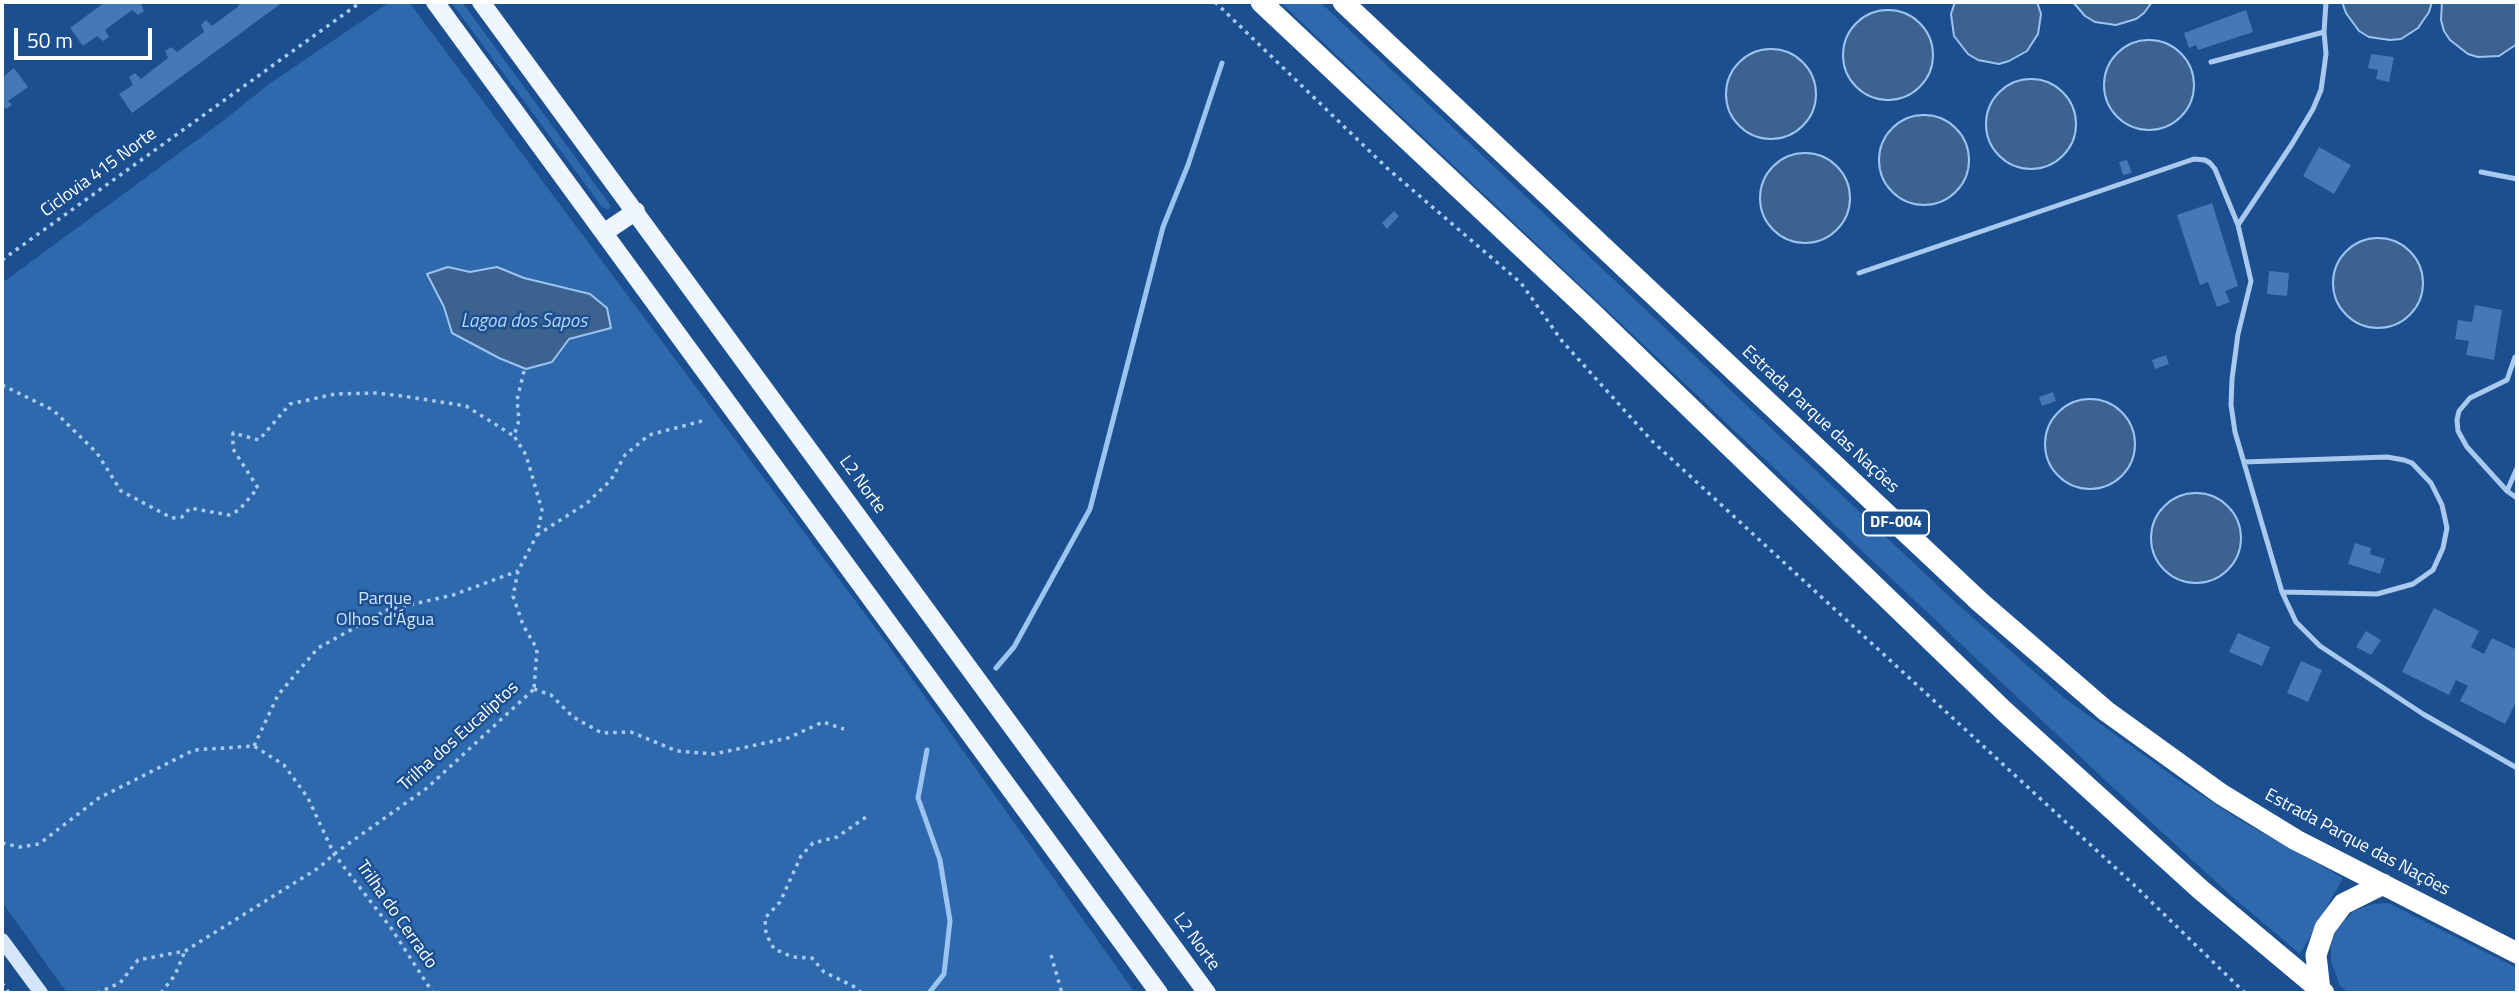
<!DOCTYPE html>
<html>
<head>
<meta charset="utf-8">
<style>
  body { margin:0 }
  #map { position:relative; width:2519px; height:995px; overflow:hidden; background:#1b4f8f; font-family:"Titillium Web",sans-serif }
  canvas { display:block }
  .frame { position:absolute; inset:0; border:4px solid #fff; pointer-events:none }
  .scale { position:absolute; left:14px; top:28px; width:138px; height:32px; box-sizing:border-box; border:4px solid #fff; border-top:0; padding-left:9px; font-size:21px; line-height:24px; white-space:nowrap; color:#fff; -webkit-text-stroke:5px #1b4f8f; paint-order:stroke }
</style>
</head>
<body>
<div id="map">
<canvas width="2519" height="995"></canvas>
<div class="frame"></div>
<div class="scale">50 m</div>
</div>
<script>
const g = document.querySelector('canvas').getContext('2d');
g.lineJoin = 'round';
function fill(path, color) { g.fillStyle = color; g.fill(path, 'evenodd'); }
const toPath = rows => new Path2D(rows.map(r => 'M' + r).join(''));
function trace(path, color, width, dash) { g.strokeStyle = color; g.lineWidth = width; g.lineCap = dash ? 'butt' : 'round'; g.setLineDash(dash || []); g.stroke(path); }
function write(font, color, halo, rows, align = 'center') {
  g.font = font + ' "Titillium Web",sans-serif'; g.lineWidth = 5; g.setLineDash([]); g.textBaseline = 'middle'; g.strokeStyle = halo; g.fillStyle = color; for (const [text, x, y, turn = 0] of rows) {
    g.save(); g.translate(x, y); g.rotate((+turn || 0) * Math.PI / 180); g.textAlign = isNaN(turn) ? turn : align; if (halo) g.strokeText(text, 0, 0); g.fillText(text, 0, 0); g.restore();
  }
}
const green = toPath([
  [390,2,409,2,886,642,1135,993,67,993,2,902,2,283,223,121,269,84],
  [451,2,462,2,611,206,608,210,602,207],
  [1280,2,1320,2,1954,601,2063,697,2177,779,2243,822,2343,878,2300,954,2236,900,2105,780],
  [2388,903,2517,968,2517,993,2349,993,2340,986,2331,961,2331,945,2336,930,2354,911,2373,904]
]);
const water = toPath([
  [1955,2,2037,2,2041,14,2038,34,2027,51,2009,61,1999,64,1978,60,1968,54,1954,36,1951,14,1955,2],
  [2073,2,2152,2,2144,13,2136,19,2116,25,2095,22,2085,16,2073,2],
  [2342,2,2432,2,2429,12,2418,28,2401,39,2390,40,2369,37,2359,31,2346,13,2342,2],
  [2442,2,2517,2,2517,44,2499,56,2478,57,2468,54,2450,40,2444,31,2441,20,2442,2],
  '1843 55a45 45 0 1 1 90 0a45 45 0 1 1-90 0Z',
  '2104 85a45 45 0 1 1 90 0a45 45 0 1 1-90 0Z',
  '1726 94a45 45 0 1 1 90 0a45 45 0 1 1-90 0Z',
  '1986 124a45 45 0 1 1 90 0a45 45 0 1 1-90 0Z',
  '1879 160a45 45 0 1 1 90 0a45 45 0 1 1-90 0Z',
  '1760 198a45 45 0 1 1 90 0a45 45 0 1 1-90 0Z',
  '2333 283a45 45 0 1 1 90 0a45 45 0 1 1-90 0Z',
  [448,267,470,272,497,267,524,278,590,294,607,308,611,328,569,339,552,362,526,369,499,358,452,333,444,307,427,274,448,267],
  '2045 444a45 45 0 1 1 90 0a45 45 0 1 1-90 0Z',
  '2151 538a45 45 0 1 1 90 0a45 45 0 1 1-90 0Z'
]);
const stream = toPath([
  [996,668,1014,647,1090,509,1163,227,1188,165,1222,63],
  [927,750,918,798,940,860,950,921,944,974,929,993]
]);
const building = toPath([
  [105,2,143,2,141,4,144,11,138,15,132,10,105,30,109,37,103,41,97,36,83,46,70,28],
  [237,2,283,2,132,113,119,94,133,85,129,77,135,73,141,79,168,58,165,51,171,47,177,52,204,32,201,25,206,20,212,26,239,6],
  [2246,10,2253,32,2198,50,2196,45,2189,48,2184,33],
  [2371,54,2394,57,2389,82,2376,79,2378,70,2368,68],
  [14,68,28,87,8,101,12,105,6,109,2,106,2,78],
  [2319,147,2351,165,2334,194,2303,176],
  [2127,160,2132,173,2123,175,2119,162],
  [2212,203,2238,286,2225,291,2230,302,2217,307,2208,282,2200,285,2177,215],
  [1394,211,1399,216,1387,229,1382,223],
  [2269,271,2289,273,2287,296,2267,294],
  [2475,305,2502,310,2494,360,2466,355,2469,341,2455,339,2458,320,2472,322],
  [2166,355,2169,364,2155,369,2152,360],
  [2053,392,2056,401,2042,406,2039,397],
  [2355,543,2371,548,2370,554,2385,559,2380,574,2348,564],
  [2434,608,2479,631,2471,647,2484,654,2492,638,2517,650,2517,700,2505,724,2460,701,2468,686,2456,680,2449,695,2402,672],
  [2366,631,2381,640,2371,655,2356,647],
  [2238,633,2270,647,2262,666,2229,652],
  [2301,661,2322,670,2308,702,2287,693]
]);
const path = toPath([
  [1215,2,1387,168,1521,283,1562,341,1652,441,2133,884,2245,993],
  [2,260,361,2],
  [524,371,517,400,519,420,514,436,526,455,542,510,537,535,518,571,513,596,523,625,537,649,534,689],
  [2,385,53,410,97,453,121,491,172,518,182,517,190,508,229,515,239,510,258,488,233,449,233,433,259,440,290,404,335,394,375,393,403,396,466,406,514,436],
  [537,535,587,503,611,480,625,455,649,435,702,421],
  [534,689,551,695,573,717,602,733,631,732,677,751,714,754,788,738,823,722,844,729],
  [254,746,278,695,318,648,387,610,453,595,518,571],
  [2,843,20,847,39,844,99,798,194,750,254,746,284,765,308,798,334,854,391,928,433,993],
  [1051,955,1062,993],
  [2,983,9,993],
  [97,993,120,983,138,960,185,951,320,867,334,854,427,788,534,689],
  [161,993,175,975,185,951],
  [861,993,857,988,824,972,812,958,793,957,774,949,766,934,765,918,780,902,801,856,813,843,837,837,869,815]
]);
const lane = toPath([
  [2324,32,2326,2],
  [2211,62,2324,32,2326,54,2324,69,2321,90,2313,109,2292,144,2238,225],
  [2481,172,2517,179],
  [1859,273,2194,159,2205,160,2210,163,2215,169,2238,225,2251,281,2238,334,2232,379,2231,405,2235,432,2282,592,2296,622,2320,646,2423,714,2517,768],
  [2515,357,2507,380,2470,398,2459,411,2457,420,2458,431,2467,447,2507,491,2517,498],
  [2244,462,2387,457,2404,460,2412,463,2431,483,2442,505,2447,528,2443,548,2433,570,2413,584,2377,594,2282,592],
  [2507,491,2517,468]
]);
const secondary = toPath([
  [2,940,41,993]
]);
const primary = toPath([
  [435,2,1159,993],
  [481,2,1207,993],
  [605,232,636,211]
]);
const highway = toPath([
  [1261,2,1591,312,2004,711,2201,890,2324,993],
  [1343,2,1980,602,2106,711,2221,794,2296,840,2517,953],
  [2320,991,2316,955,2325,928,2343,904,2383,884]
]);
const shields = [
  [1896,523,66]
];
const shieldNames = [
  ["DF-004",1896,523]
];
const streetNames = [
  ["Ciclovia 415 Norte",99,173,-36],
  ["Estrada Parque das Nações",1820,420,43],
  ["L2 Norte",862,485,54],
  ["Trilha dos Eucaliptos",459,737,-42],
  ["Estrada Parque das Nações",2357,843,28],
  ["Trilha do Cerrado",396,915,55],
  ["L2 Norte",1196,942,54]
];
const parkNames = [
  ["Parque",385,600],
  ["Olhos d'Água",385,621]
];
const waterNames = [
  ["Lagoa dos Sapos",524,322]
];
fill(green, '#2e69ad');
fill(water, '#3c6290');
trace(water, '#9cc4f0', 2);
trace(stream, '#9cc4f0', 5);
fill(building, '#4478b7');
trace(path, '#a9c9ee', 3.5, [3.5, 5]);
trace(lane, '#a9c9ee', 5);
trace(secondary, '#d6e6fa', 14);
trace(primary, '#f0f6ff', 18);
trace(highway, '#fff', 21);
for (const [x, y, w] of shields) { const box = new Path2D(); box.roundRect(x - w / 2, y - 12.5, w, 25, 5); g.fillStyle = '#1b4f8f'; g.fill(box); trace(box, '#fff', 2); }
write('bold 16px', '#fff', null, shieldNames);
write('18px', '#fff', '#1b4f8f', streetNames);
write('18px', '#cfe3fa', '#1b4f8f', parkNames);
write('italic 19px', '#b5d3f5', '#1b4f8f', waterNames);
</script>
</body>
</html>
